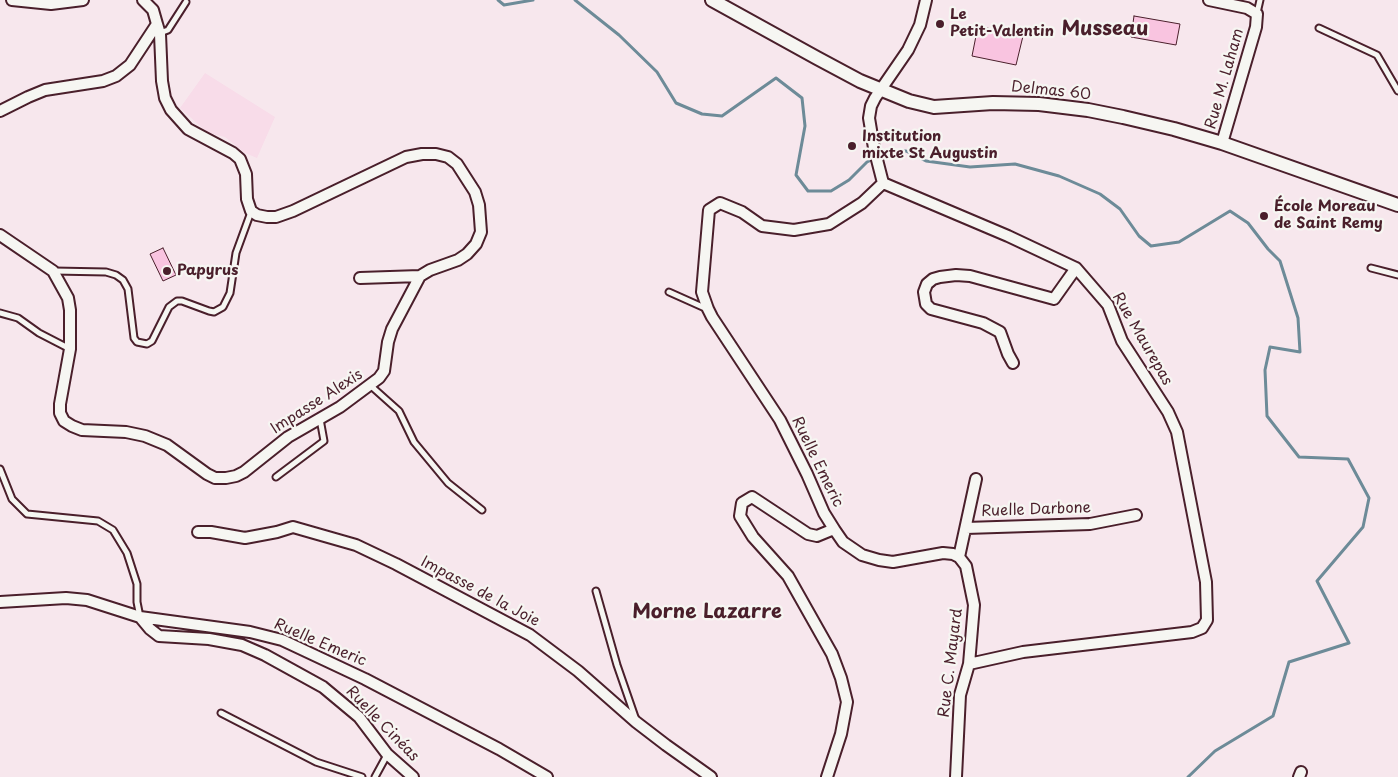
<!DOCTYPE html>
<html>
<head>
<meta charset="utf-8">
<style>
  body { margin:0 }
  canvas { display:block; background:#f7e7ed }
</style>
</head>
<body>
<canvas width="1398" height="777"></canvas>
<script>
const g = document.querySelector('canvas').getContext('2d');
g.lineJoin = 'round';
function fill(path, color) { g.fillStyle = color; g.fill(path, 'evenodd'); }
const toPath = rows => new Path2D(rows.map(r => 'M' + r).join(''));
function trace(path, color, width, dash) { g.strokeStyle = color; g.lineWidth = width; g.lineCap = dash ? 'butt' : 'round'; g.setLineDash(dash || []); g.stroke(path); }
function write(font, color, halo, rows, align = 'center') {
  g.font = font + ' "Playpen Sans",sans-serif'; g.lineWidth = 4.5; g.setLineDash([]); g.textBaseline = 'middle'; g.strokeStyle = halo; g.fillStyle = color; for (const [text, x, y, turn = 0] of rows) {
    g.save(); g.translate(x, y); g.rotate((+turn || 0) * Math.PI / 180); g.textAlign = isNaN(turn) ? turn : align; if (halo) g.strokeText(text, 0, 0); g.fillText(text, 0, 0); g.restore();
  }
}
const built = toPath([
  [205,73,275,117,257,158,245,153,225,137,208,133,180,108]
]);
const stream = toPath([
  [498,0,504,5,533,0],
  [575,0,619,35,657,72,676,103,702,114,722,116,776,78,802,98,805,126,796,175,808,191,831,191,849,180,867,162,891,151,906,151,926,161,970,167,1015,164,1059,176,1100,194,1120,209,1139,236,1151,246,1179,242,1230,211,1248,223,1268,249,1280,261,1298,318,1300,352,1270,347,1265,370,1267,416,1299,457,1348,459,1369,498,1363,527,1317,581,1349,643,1289,662,1273,716,1215,751,1188,777]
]);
const building = toPath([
  [1134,16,1180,24,1176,45,1131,37,1134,16],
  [978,26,1023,36,1016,65,972,56,978,26],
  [163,248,176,275,163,281,150,254,163,248]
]);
const service = toPath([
  [1257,13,1260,0],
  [1319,28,1377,55,1398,91],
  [160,33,168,30,186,2],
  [1371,268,1398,275],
  [54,271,106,272,116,275,123,280,128,289,134,338,137,342,147,344,152,341,169,307,177,301,182,301,209,311,214,312,223,307,230,293,236,253,251,212],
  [669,292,707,309],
  [0,313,18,318,39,333,70,349],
  [371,386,399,411,414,442,448,483,482,510],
  [0,469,12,499,27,514,98,521,113,530,127,553,137,584,137,602,140,617],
  [276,477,324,441,320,419],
  [596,591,617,665,635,717],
  [221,713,316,762,362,777],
  [375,777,387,755]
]);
const minor = toPath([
  [12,0,51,4,83,0],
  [1209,0,1247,8,1257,14,1256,27,1222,143],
  [0,111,28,97,45,90,103,81,116,76,130,65,157,24,153,10,143,0],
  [883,183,1008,236,1076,268,1108,305,1122,341,1168,412,1177,432,1206,582,1207,620,1202,628,1192,632,1023,652,969,664],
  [883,183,874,148,869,118,871,106,875,98,908,50,920,25,926,0],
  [0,235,53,271,68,298,70,310,70,349,60,404,60,413,64,421,72,426,82,430,126,432,145,436,167,445,207,474,215,478,226,478,236,476,244,472,288,437,340,407,379,378,384,371,388,342,392,329,420,276,430,270,458,260,467,254,476,244,481,232,479,205,475,192,457,164,448,157,436,154,422,154,406,157,293,211,276,217,267,217,257,215,251,211,247,199,246,174,240,159,233,153,188,129,171,110,165,98,162,81,160,34,157,24],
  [360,278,420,276],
  [1013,363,1008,354,1000,332,983,323,931,309,926,304,924,292,927,284,933,279,940,277,956,275,970,276,1054,299,1076,268],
  [966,528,1090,524,1136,515],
  [834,529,843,542,862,555,879,560,893,562,943,553,953,554,959,557,966,566,974,605,969,664,960,695,956,777],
  [198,532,211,532,245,538,277,532,293,527,356,545,396,564,530,635,578,671,636,722,666,745,711,777],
  [959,557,976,479],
  [0,602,66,598,87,600,140,617,250,632,282,640,365,679,499,749,547,777],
  [140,617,150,629,159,636,209,639,242,645,265,655,323,687,359,717,387,754,413,777],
  [827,777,841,734,847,702,841,678,832,654,788,576,753,537,740,516,742,503,752,497,808,534,817,536,834,529,824,513,807,474,780,420,712,317,708,309,702,292,709,210,720,203,742,212,762,226,794,230,829,224,862,203,883,183],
  [1299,777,1301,772]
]);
const tertiary = toPath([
  [712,0,817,58,860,81,909,101,934,107,993,103,1039,104,1088,110,1123,117,1174,129,1222,143,1398,205]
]);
const markers = [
  [940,24,5,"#4a1f2b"],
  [852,146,5,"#4a1f2b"],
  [1264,216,5,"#4a1f2b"],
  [167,271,5,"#4a1f2b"]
];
const poiNames = [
  ["Le",950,15],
  ["Petit-Valentin",950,32],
  ["Institution",862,137],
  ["mixte St Augustin",862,154],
  ["École Moreau",1274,207],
  ["de Saint Remy",1274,224],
  ["Papyrus",177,271]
];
const streetNames = [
  ["Rue M. Laham",1225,79,-74],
  ["Delmas 60",1051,91,6],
  ["Rue Maurepas",1142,339,60],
  ["Impasse Alexis",317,402,-33],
  ["Ruelle Emeric",817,462,64],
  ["Ruelle Darbone",1036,510,-2],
  ["Impasse de la Joie",480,592,28],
  ["Ruelle Emeric",320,643,23],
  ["Rue C. Mayard",951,663,-83],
  ["Ruelle Cinéas",382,724,46]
];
const districtNames = [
  ["Musseau",1105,29],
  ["Morne Lazarre",707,612]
];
fill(built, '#f8dce9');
trace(stream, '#6d8b98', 3);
fill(building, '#f9c4e0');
trace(building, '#4a1f2b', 1);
trace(service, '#4a1f2b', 9);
trace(minor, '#4a1f2b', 14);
trace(tertiary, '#4a1f2b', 16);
trace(service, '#f6f6f2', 5);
trace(minor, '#f6f6f2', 10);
trace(tertiary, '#f6f6f2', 12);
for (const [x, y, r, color] of markers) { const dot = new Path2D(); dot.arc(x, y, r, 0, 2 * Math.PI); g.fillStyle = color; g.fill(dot); trace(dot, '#f6f6f2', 2); }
write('bold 15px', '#4a1f2b', '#f6f6f2', poiNames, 'left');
write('15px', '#4a1f2b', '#f6f6f2', streetNames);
write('bold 20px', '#4a1f2b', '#f6f6f2', districtNames);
</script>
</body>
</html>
